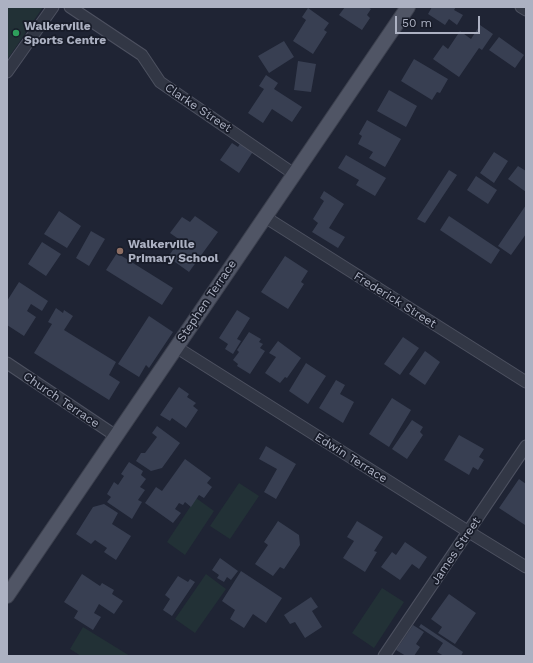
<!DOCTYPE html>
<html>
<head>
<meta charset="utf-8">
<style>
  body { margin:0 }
  #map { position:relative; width:533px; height:663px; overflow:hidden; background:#1f2434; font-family:"Work Sans",sans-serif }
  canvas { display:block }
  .frame { position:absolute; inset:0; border:8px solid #acb1c2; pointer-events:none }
  .scale { position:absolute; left:395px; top:16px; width:85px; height:18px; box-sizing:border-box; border:2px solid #acb1c2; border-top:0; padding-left:5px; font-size:12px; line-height:14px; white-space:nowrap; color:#acb1c2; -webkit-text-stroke:3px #181c29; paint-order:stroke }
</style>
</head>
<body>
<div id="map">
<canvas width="533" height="663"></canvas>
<div class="frame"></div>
<div class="scale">50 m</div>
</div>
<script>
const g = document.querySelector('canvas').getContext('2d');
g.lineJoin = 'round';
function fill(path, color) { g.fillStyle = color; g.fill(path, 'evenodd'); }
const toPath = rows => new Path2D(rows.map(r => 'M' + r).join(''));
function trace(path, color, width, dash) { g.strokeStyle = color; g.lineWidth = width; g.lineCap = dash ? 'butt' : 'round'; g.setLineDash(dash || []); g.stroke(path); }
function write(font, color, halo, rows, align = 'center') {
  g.font = font + ' "Work Sans",sans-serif'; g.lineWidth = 3.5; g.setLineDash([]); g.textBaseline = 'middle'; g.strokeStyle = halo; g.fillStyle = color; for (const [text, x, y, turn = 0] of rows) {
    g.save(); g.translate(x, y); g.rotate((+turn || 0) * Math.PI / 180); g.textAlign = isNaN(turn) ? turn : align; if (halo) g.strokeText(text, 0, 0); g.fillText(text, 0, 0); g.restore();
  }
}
const green = toPath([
  [7,7,43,7,7,60],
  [239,483,259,496,230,539,210,526],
  [196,498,214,511,185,555,167,542],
  [206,574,226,589,195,633,175,619],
  [382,588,404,602,374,648,352,633],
  [83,627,130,656,81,656,70,649]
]);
const building = toPath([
  [345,7,368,7,371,9,367,15,370,18,362,30,339,15],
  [432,7,456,7,454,10,463,15,457,25,449,19,445,25,428,14],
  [308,8,329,23,324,30,327,32,313,54,293,41,306,20,302,17],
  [480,25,493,34,482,50,479,48,459,77,433,59,443,45,448,49,460,31,471,39],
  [499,37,524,55,515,68,489,50],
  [284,41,294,57,269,73,258,56],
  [414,59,448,79,440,93,437,92,432,100,401,81],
  [298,61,316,64,311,92,294,90],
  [266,75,278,83,274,89,302,107,292,122,272,109,263,123,248,113,264,89,259,86],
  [389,90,417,106,406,127,377,111],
  [367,120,401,139,385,167,369,158,373,152,358,144,362,136,359,134],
  [241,142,254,150,239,173,220,160,232,143,238,147],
  [494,152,508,161,494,183,480,173],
  [346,155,386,178,375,196,356,185,359,180,338,168],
  [518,166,526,171,526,192,508,179],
  [449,170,457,175,425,223,417,219],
  [476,176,497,190,488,204,467,190],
  [324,191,344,204,329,228,345,237,338,248,312,232,318,223,313,219,324,201,320,198],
  [526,205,526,234,511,255,498,246],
  [59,211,81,226,67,248,44,234],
  [195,216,218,232,189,272,168,257,180,240,170,233,182,217,190,222],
  [449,216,500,250,491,264,440,230],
  [91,231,105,239,89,266,76,258],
  [42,242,61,254,46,276,28,264],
  [117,253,173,288,162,305,106,270],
  [285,256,308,271,301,282,304,284,288,309,261,292],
  [19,282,48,301,42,311,31,304,27,311,36,317,24,336,7,325,7,301],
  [56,308,63,313,64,310,73,316,64,330,116,362,109,375,120,382,109,400,34,353,52,324,48,322],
  [237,310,250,318,237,339,241,341,233,354,225,349,228,344,219,338],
  [149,316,173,332,149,368,146,365,139,377,118,364],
  [249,332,261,339,259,342,263,344,260,348,265,351,250,374,237,366,238,364,233,360,239,352,237,350],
  [403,337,419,348,400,375,384,364],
  [278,341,301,358,287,378,285,377,280,383,265,373,276,357,269,353],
  [425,351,440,362,425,385,409,374],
  [306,363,326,376,308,404,289,391],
  [336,380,345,385,340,394,354,402,343,423,319,408],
  [179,387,189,394,187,397,196,403,193,406,198,410,186,428,172,418,170,421,160,415],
  [392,398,411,410,389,447,369,434],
  [412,420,423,427,420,432,423,435,407,459,392,449],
  [157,426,180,443,162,468,151,471,136,461,141,453,145,453,157,437,152,433],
  [459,435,484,449,479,457,484,460,478,470,473,467,469,475,444,460],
  [266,446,296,464,276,499,264,492,277,469,259,459],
  [185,459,211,478,207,483,212,487,204,498,199,495,191,507,185,502,183,505,179,503,175,509,181,513,173,523,145,503,156,487,162,491],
  [129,462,143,471,141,475,146,479,140,487,145,490,138,500,142,502,132,519,107,502,111,497,107,494,114,482,118,485,124,476,121,474],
  [519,479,526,484,525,525,499,508],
  [104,504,118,513,112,524,131,536,116,560,104,552,107,548,95,540,91,544,76,534,93,507],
  [278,521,299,535,300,545,284,569,280,567,273,576,255,564,268,545,264,542],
  [357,521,383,537,374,551,377,552,365,572,343,558,354,541,347,537],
  [405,542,427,557,419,569,412,564,400,580,381,567,392,552,396,555],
  [220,558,238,571,231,580,227,577,224,582,217,578,219,575,212,570],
  [241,571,282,598,266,623,253,614,244,628,230,619,235,610,222,601],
  [82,574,100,586,102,583,114,590,112,594,123,601,114,614,99,604,94,613,101,617,93,630,74,618,78,611,64,602],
  [178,576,188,582,190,579,195,582,172,616,163,610,170,599,165,595],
  [449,594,476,613,455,644,438,633,442,627,431,619],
  [311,597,318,607,312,611,322,627,305,638,295,622,290,624,284,615],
  [421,624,463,652,461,656,444,656,437,652,443,643,419,627],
  [413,625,424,632,416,644,420,647,414,656,406,656,396,650]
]);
const minor = toPath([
  [70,7,142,55,160,82,294,174],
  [521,7,526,10],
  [7,72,53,7],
  [265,217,526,382],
  [176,347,469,532,526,567],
  [7,363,116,436],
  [384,656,526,446]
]);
const major = toPath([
  [7,596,408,7]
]);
const markers = [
  [16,33,4,"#2e9e5b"],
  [120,251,4,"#8d6e63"]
];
const poiNames = [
  ["Walkerville",24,26],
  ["Sports Centre",24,40],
  ["Walkerville",128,244],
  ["Primary School",128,258]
];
const streetNames = [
  ["Clarke Street",198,108,34],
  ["Frederick Street",395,300,32],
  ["Stephen Terrace",207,301,-56],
  ["Church Terrace",61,400,34],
  ["Edwin Terrace",351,458,32],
  ["James Street",456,551,-56]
];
fill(green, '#223136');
fill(building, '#383f52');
trace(minor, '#4d5160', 13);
trace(major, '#3c404e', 16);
trace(minor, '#323745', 11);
trace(major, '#505565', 14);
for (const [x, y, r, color] of markers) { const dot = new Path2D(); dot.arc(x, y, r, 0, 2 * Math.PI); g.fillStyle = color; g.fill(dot); trace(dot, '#181c29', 1.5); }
write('bold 12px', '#acb1c2', '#181c29', poiNames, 'left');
write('12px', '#acb1c2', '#181c29', streetNames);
</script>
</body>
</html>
